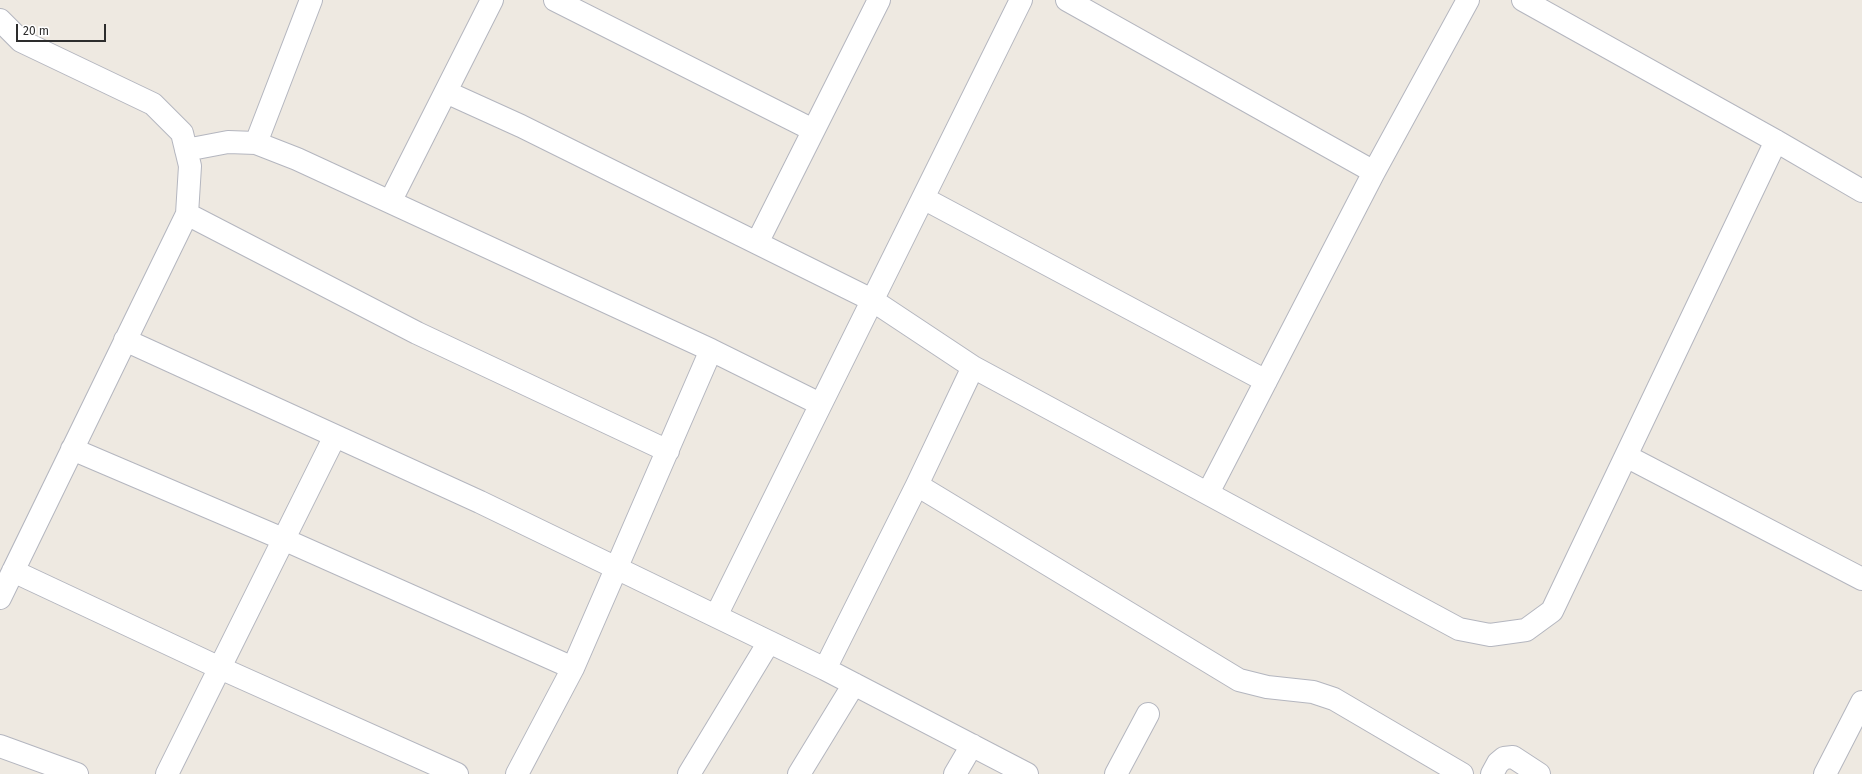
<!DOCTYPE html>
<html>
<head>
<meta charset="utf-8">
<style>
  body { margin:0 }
  #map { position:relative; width:1862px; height:774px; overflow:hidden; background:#eee9e1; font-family:"Fira Sans",sans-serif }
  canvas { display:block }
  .scale { position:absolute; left:16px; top:24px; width:90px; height:18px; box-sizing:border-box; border:2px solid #2d2d2d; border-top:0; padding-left:5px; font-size:12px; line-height:14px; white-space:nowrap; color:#2d2d2d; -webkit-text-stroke:3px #fff; paint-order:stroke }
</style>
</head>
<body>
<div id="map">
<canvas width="1862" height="774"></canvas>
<div class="scale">20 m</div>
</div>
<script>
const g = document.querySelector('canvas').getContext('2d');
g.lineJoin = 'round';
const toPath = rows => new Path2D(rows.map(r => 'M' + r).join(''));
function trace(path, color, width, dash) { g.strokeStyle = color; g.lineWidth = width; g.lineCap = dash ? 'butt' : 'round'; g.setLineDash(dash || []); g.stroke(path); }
const minor = toPath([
  [555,0,813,130],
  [1067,0,1374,172],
  [1523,0,1776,141,1862,191],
  [0,20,21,41,153,104,182,133,190,166,187,214,0,598],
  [446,92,521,126,872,300,973,367,1459,629,1490,635,1526,630,1552,611,1776,141],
  [256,143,311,0],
  [186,150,228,142,256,143,297,159,711,350,820,404],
  [923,198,1266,381],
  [390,202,492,0],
  [187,214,417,333,668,451],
  [757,243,879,0],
  [125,340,480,502,825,669,1027,774],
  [72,449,283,539,573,668],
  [1626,456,1862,579],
  [917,485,1239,680,1267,687,1313,692,1334,699,1462,774],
  [1208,493,1374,172,1468,0],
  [13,571,220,668,457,774],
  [716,616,1021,0],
  [825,669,917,485,973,367],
  [0,746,77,774],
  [167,774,335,436],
  [517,774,573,668,711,350],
  [689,774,769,642],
  [799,774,854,684],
  [955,774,972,745],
  [1116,774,1148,714],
  [1492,774,1498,763,1504,758,1513,757,1539,774]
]);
const secondary = toPath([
  [1825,774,1862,702]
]);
trace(minor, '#b4b6bf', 24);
trace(secondary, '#b4b6bf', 24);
trace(minor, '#fff', 22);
trace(secondary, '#fff', 22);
</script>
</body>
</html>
